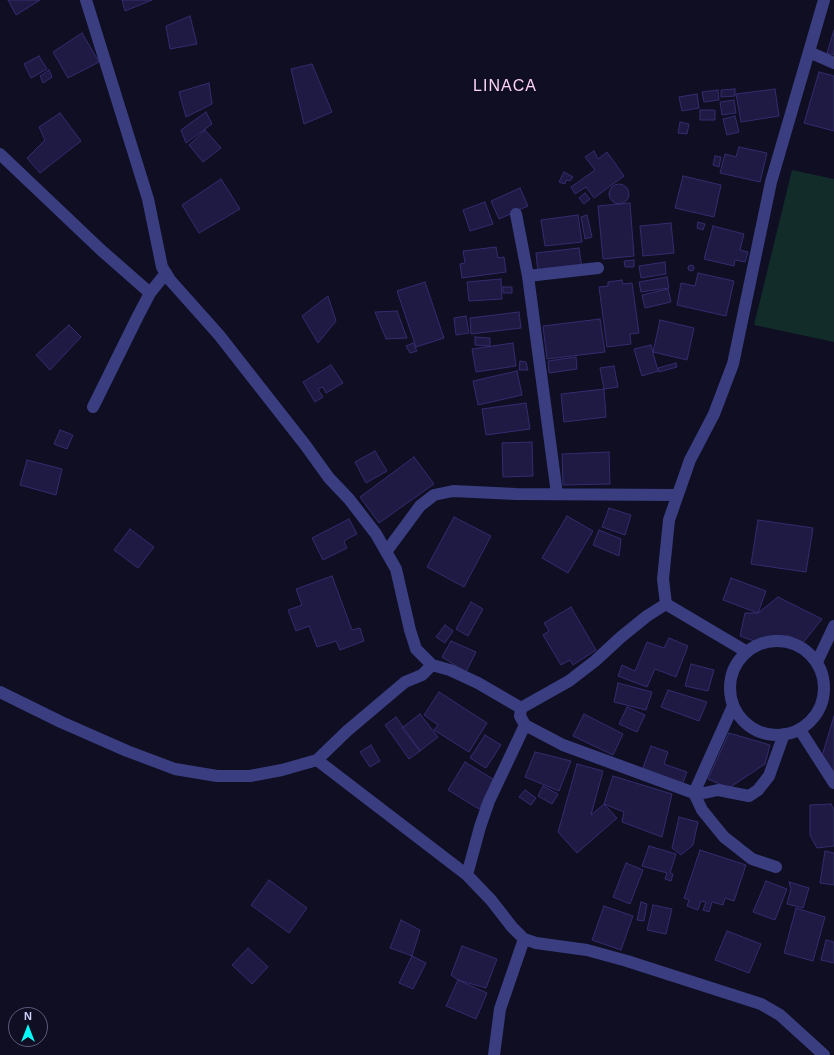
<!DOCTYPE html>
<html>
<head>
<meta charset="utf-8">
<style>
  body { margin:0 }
  #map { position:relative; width:834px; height:1055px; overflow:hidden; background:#0f0e23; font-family:Arial,sans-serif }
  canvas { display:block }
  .north { position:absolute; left:8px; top:1007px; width:40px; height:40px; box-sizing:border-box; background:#0f0e23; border:1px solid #5d5c7b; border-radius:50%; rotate:0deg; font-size:11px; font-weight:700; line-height:16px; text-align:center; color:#d1d0fe }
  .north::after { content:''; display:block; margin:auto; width:14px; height:18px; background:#03f8f6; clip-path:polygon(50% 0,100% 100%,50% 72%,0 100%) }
</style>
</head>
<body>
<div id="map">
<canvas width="834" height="1055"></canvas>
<div class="north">N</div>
</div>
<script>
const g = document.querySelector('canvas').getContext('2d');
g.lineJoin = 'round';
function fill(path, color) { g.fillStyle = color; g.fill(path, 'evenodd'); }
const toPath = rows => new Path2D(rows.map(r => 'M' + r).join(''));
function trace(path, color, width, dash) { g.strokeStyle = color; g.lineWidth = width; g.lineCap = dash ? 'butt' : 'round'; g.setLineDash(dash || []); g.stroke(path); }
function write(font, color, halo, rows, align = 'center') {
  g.font = font + ' Arial,sans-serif'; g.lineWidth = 3.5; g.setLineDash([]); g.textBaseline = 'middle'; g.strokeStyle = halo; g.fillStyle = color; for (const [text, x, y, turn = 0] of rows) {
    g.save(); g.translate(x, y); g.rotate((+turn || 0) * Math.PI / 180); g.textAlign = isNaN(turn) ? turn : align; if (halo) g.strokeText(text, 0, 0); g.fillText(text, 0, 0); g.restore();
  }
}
const green = toPath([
  [792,170,834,179,834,342,754,325]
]);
const building = toPath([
  [8,0,40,0,16,15,8,0],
  [122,0,152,0,125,11,122,0],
  [190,16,197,44,170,49,166,26,190,16],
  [834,30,834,55,827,53,834,30],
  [82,33,99,62,68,78,53,52,82,33],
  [39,56,47,69,31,78,24,64,39,56],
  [312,64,332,112,304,124,291,69,312,64],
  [49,70,52,77,43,83,40,76,49,70],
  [819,72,834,76,834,131,804,123,819,72],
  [209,83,212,104,186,117,179,92,209,83],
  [735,89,735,96,721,97,721,90,735,89],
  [775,89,779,116,741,122,736,94,775,89],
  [718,90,719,100,704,102,702,92,718,90],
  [697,94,699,108,682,111,679,97,697,94],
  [734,100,736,113,722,115,720,102,734,100],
  [700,110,715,110,715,120,700,120,700,110],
  [206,112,212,124,186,143,181,130,206,112],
  [60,113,81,141,40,173,27,158,45,140,39,127,60,113],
  [735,116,739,132,727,135,723,119,735,116],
  [680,122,689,124,687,134,678,133,680,122],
  [205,130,221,148,203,162,189,145,205,130],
  [739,147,767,153,760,182,720,173,725,154,736,157,739,147],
  [594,151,598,159,607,152,624,176,594,198,586,187,575,194,571,187,595,170,585,157,594,151],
  [715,156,721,157,719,167,713,165,715,156],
  [564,172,573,177,570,181,566,180,565,184,559,182,564,172],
  [683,176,721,185,714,217,675,208,683,176],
  [221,179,240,209,199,233,182,205,221,179],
  '609 194a10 10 0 1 1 20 0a10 10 0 1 1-20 0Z',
  [520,188,528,206,499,219,491,201,520,188],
  [585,193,590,199,584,204,579,198,585,193],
  [485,202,493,224,470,231,463,210,485,202],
  [630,203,634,256,603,259,598,206,630,203],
  [578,215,582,242,545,246,541,220,578,215],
  [587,215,592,237,585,239,581,217,587,215],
  [698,222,705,224,703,230,697,228,698,222],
  [671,223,674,253,643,256,640,226,671,223],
  [713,226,744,234,740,250,748,252,745,262,735,260,734,266,704,259,713,226],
  [496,247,498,258,504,257,506,272,462,278,460,264,465,263,463,251,496,247],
  [579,248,582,268,538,273,536,253,579,248],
  [634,260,634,267,625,267,624,261,634,260],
  [665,262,666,274,641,278,639,266,665,262],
  '688 268a3 3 0 1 1 6 0a3 3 0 1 1-6 0Z',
  [698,273,734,281,726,316,677,305,681,283,695,286,698,273],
  [667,277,669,288,641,292,639,282,667,277],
  [501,279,502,299,469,301,467,282,501,279],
  [622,280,623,284,632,283,639,333,630,334,631,344,607,347,599,287,608,286,608,282,622,280],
  [425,282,444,338,416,347,397,291,425,282],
  [503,287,512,287,512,293,503,293,503,287],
  [668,289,671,302,645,308,642,295,668,289],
  [328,296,336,321,318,343,302,316,328,296],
  [397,311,407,338,386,339,375,312,397,311],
  [519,312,521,328,471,334,470,318,519,312],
  [466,316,469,333,456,335,454,318,466,316],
  [600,319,605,352,547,359,543,326,600,319],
  [660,320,694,328,687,360,653,352,660,320],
  [69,325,81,337,50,370,36,355,69,325],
  [475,337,490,338,490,346,475,345,475,337],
  [413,343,417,351,410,353,406,346,413,343],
  [513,343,516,366,476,372,472,349,513,343],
  [651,345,658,371,642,376,634,349,651,345],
  [576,357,577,369,549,373,548,361,576,357],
  [520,361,526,362,528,370,519,370,520,361],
  [676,363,677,367,659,372,658,368,676,363],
  [331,365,343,383,326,393,323,387,318,389,323,397,315,402,303,382,331,365],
  [614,366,618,387,604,389,600,368,614,366],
  [517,371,522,395,478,405,473,381,517,371],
  [604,389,606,417,564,422,561,394,604,389],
  [526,403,530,429,486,435,482,409,526,403],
  [60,430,73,435,67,449,54,444,60,430],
  [532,442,533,476,503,477,502,443,532,442],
  [375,451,387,471,366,483,355,462,375,451],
  [609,452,610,484,563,485,562,454,609,452],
  [414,457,434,484,379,523,360,497,414,457],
  [27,460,62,469,56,495,20,485,27,460],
  [609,508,631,515,625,535,602,527,609,508],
  [567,516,593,531,568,573,542,558,567,516],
  [454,517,491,536,464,587,427,567,454,517],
  [349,519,357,534,347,539,344,542,347,548,323,560,312,538,349,519],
  [758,520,813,528,806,572,751,564,758,520],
  [130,529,154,547,138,568,114,550,130,529],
  [599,530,621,539,619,556,593,545,599,530],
  [332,576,352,630,360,628,364,641,340,650,336,641,317,647,309,626,296,631,288,610,302,605,296,589,332,576],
  [731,578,766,591,758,613,723,600,731,578],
  [778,597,822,619,802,644,790,636,773,636,754,641,740,636,745,613,758,613,778,597],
  [471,602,483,609,468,636,456,629,471,602],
  [571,607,596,650,573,665,570,660,561,665,543,635,549,631,544,623,571,607],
  [445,625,453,631,445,643,436,637,445,625],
  [669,638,688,646,676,677,655,669,647,687,618,676,622,665,635,671,647,642,664,648,669,638],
  [451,641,476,652,466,672,442,657,451,641],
  [691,664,714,670,708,691,685,686,691,664],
  [618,683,652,692,646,710,614,702,618,683],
  [668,690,707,702,699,721,661,707,668,690],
  [439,692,487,723,469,752,434,730,438,725,424,715,439,692],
  [627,707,645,715,637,732,619,724,627,707],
  [420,714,438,737,420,751,402,728,420,714],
  [584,714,623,734,613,755,573,736,584,714],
  [834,716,834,772,822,756,834,716],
  [396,717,420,751,409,759,385,725,396,717],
  [729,733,770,745,765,764,729,788,708,779,729,733],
  [485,735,501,745,486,768,470,758,485,735],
  [371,745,380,761,370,767,360,752,371,745],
  [651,746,668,752,664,764,687,772,681,787,641,773,651,746],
  [535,752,571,761,559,791,525,777,535,752],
  [465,762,496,781,479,809,448,790,465,762],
  [577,764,603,771,591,815,604,804,617,818,577,853,558,832,577,764],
  [613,776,672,794,662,837,622,822,624,812,604,804,613,776],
  [543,786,558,794,552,804,538,796,543,786],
  [525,790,536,798,531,805,519,797,525,790],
  [831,804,834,810,834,846,817,848,810,835,810,805,831,804],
  [679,817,698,822,693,845,681,855,672,848,679,817],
  [649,846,676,854,670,873,673,874,671,881,665,879,667,873,642,866,649,846],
  [700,850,746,865,734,901,725,898,723,905,712,902,709,912,703,910,706,902,701,901,698,910,687,906,689,900,684,898,700,850],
  [825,851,834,853,834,885,820,883,825,851],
  [626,863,643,870,630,904,613,897,626,863],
  [269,880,307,908,289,933,251,905,269,880],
  [766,881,787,889,775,920,753,912,766,881],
  [789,882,809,888,803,908,787,904,791,889,789,882],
  [641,902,647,904,644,921,637,920,641,902],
  [653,905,672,909,666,934,647,930,653,905],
  [604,906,633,916,621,950,592,940,604,906],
  [796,908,825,917,813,961,784,953,796,908],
  [401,920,420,930,412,956,390,948,401,920],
  [727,931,761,944,749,973,715,960,727,931],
  [826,940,834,942,834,963,821,960,826,940],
  [462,946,497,959,486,988,458,980,451,975,462,946],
  [248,948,268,967,252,984,232,965,248,948],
  [412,956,426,963,413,989,399,983,412,956],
  [458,980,487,993,476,1019,446,1006,458,980]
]);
const minor = toPath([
  [86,0,148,199,162,267,170,280,219,335,306,446,329,478,349,499,376,534,396,569,410,630,416,649,432,665,450,670,478,683,521,708,569,681,595,661,621,637,647,616,666,604],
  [809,52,834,63],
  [0,154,101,250,150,293],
  [516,214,528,276,557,494],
  [528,276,598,268],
  [93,407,138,316,150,293,166,273],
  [386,552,420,506,434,495,453,491,516,494,677,495],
  '730 688a47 47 0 1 1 94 0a47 47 0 1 1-94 0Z',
  [747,652,666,604,663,579,669,520,690,460,714,414,733,364,771,182,824,0],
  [817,662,834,626],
  [0,692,61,722,127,751,175,769,217,776,250,776,282,770,317,760,347,731,405,682,422,675,432,665],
  [733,706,694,793,702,810,724,837,752,859,776,867],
  [521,708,520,716,525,725,563,745,694,793,704,793,718,790,749,796,758,790,769,776,784,734],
  [800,730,834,783],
  [317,760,467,875,491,900,512,927,524,939,536,943,587,950,627,961,761,1004,780,1015,824,1055],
  [467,875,480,827,489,801,525,725],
  [494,1055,500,1009,524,939]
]);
const quarterNames = [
  ["LINACA",505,87]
];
fill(green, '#112c29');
fill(building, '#1e1a43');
trace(building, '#332d6f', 1);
trace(minor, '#3a3e81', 12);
g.letterSpacing = '1px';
write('16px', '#fed2f3', '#0f0e23', quarterNames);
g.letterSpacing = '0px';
</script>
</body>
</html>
